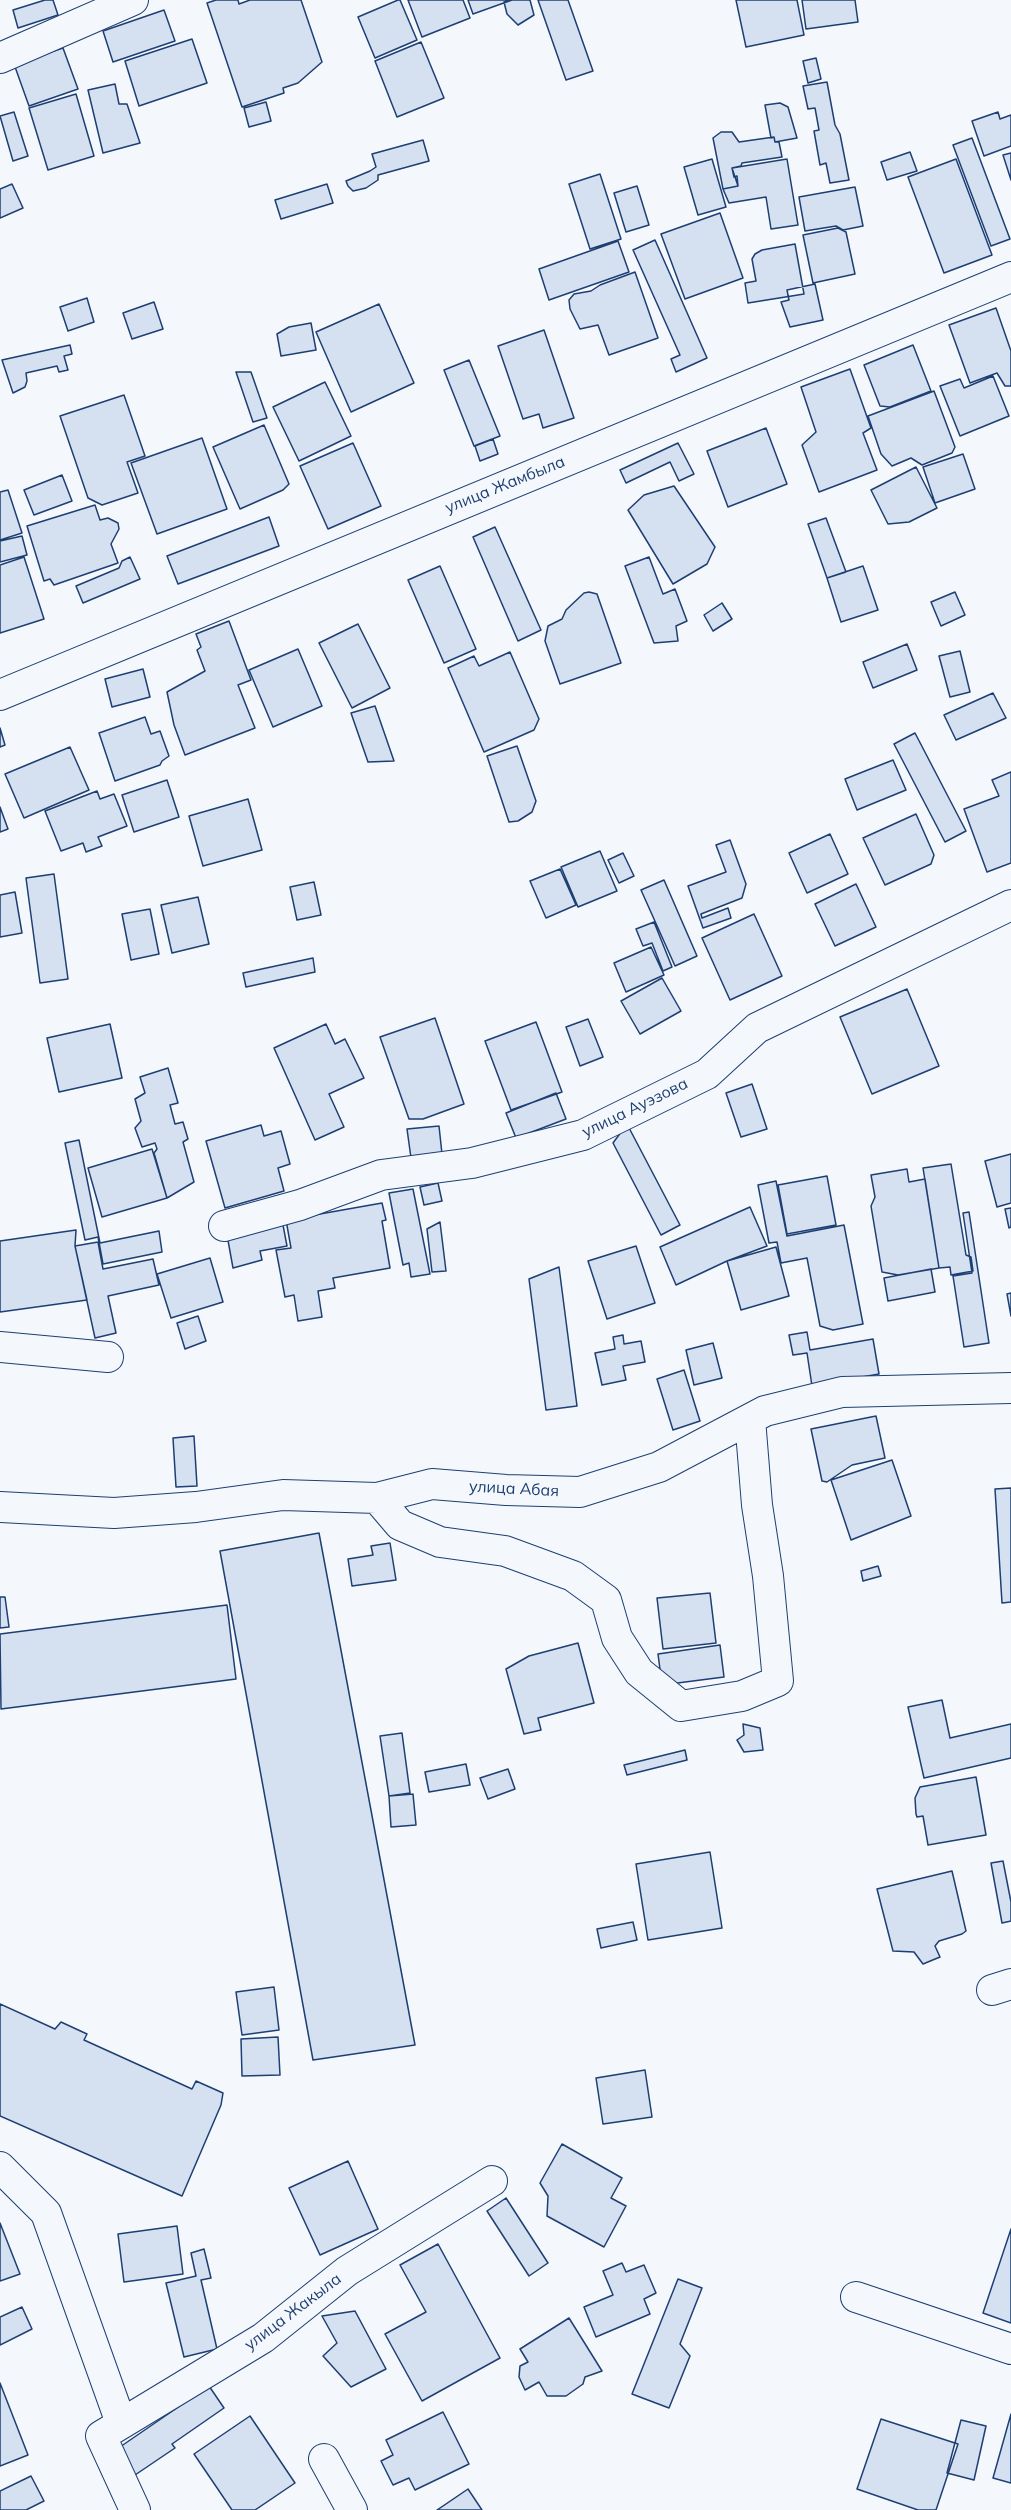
<!DOCTYPE html>
<html>
<head>
<meta charset="utf-8">
<style>
  body { margin:0 }
  canvas { display:block; background:#f4f7fb }
</style>
</head>
<body>
<canvas width="1011" height="2510"></canvas>
<script>
const g = document.querySelector('canvas').getContext('2d');
g.lineJoin = 'round';
function fill(path, color) { g.fillStyle = color; g.fill(path, 'evenodd'); }
const toPath = rows => new Path2D(rows.map(r => 'M' + r).join(''));
function trace(path, color, width, dash) { g.strokeStyle = color; g.lineWidth = width; g.lineCap = dash ? 'butt' : 'round'; g.setLineDash(dash || []); g.stroke(path); }
function write(font, color, halo, rows, align = 'center') {
  g.font = font + ' Mulish,sans-serif'; g.lineWidth = 4.5; g.setLineDash([]); g.textBaseline = 'middle'; g.strokeStyle = halo; g.fillStyle = color; for (const [text, x, y, turn = 0] of rows) {
    g.save(); g.translate(x, y); g.rotate((+turn || 0) * Math.PI / 180); g.textAlign = isNaN(turn) ? turn : align; if (halo) g.strokeText(text, 0, 0); g.fillText(text, 0, 0); g.restore();
  }
}
const building = toPath([
  [45,0,53,0,58,15,18,28,13,10,45,0],
  [216,0,238,0,239,4,250,0,301,0,322,62,298,83,283,88,284,93,242,107,207,3,216,0],
  [398,0,400,0,417,40,375,58,358,17,398,0],
  [408,0,463,0,470,18,422,37,408,0],
  [468,0,512,0,473,14,468,0],
  [512,0,530,0,534,15,518,25,507,14,504,2,512,0],
  [538,0,568,0,593,71,566,80,538,0],
  [736,0,797,0,804,35,746,47,736,0],
  [802,0,855,0,858,22,806,29,802,0],
  [164,10,175,41,113,62,103,31,164,10],
  [192,39,207,83,139,106,125,61,192,39],
  [421,42,444,98,397,117,375,61,421,42],
  [63,48,78,89,29,106,14,64,63,48],
  [816,58,821,79,808,83,803,61,816,58],
  [827,82,835,125,840,134,849,180,830,183,826,163,820,165,814,131,819,130,815,108,808,109,803,86,827,82],
  [115,84,119,104,127,104,140,143,103,153,88,90,115,84],
  [76,94,94,156,48,170,29,108,76,94],
  [266,102,271,121,249,127,244,108,266,102],
  [780,103,788,107,797,138,775,142,774,137,771,138,765,105,780,103],
  [14,112,28,156,13,161,0,116,14,112],
  [998,112,1000,119,1011,115,1011,146,984,156,972,121,998,112],
  [721,132,732,132,739,142,774,137,775,142,779,142,782,157,742,163,741,166,732,168,738,186,723,189,713,138,721,132],
  [972,138,1010,239,991,246,953,145,972,138],
  [423,140,429,161,378,175,378,180,366,188,353,191,348,186,346,181,370,171,376,167,372,154,423,140],
  [910,152,917,171,887,180,881,162,910,152],
  [1011,153,1011,180,1003,155,1011,153],
  [712,159,726,207,698,215,684,167,712,159],
  [787,159,798,225,771,229,766,197,729,203,723,189,738,186,737,176,734,177,732,168,787,159],
  [956,159,992,255,944,273,908,177,956,159],
  [600,174,621,239,590,249,569,184,600,174],
  [12,184,23,208,0,218,0,189,12,184],
  [327,184,333,203,281,219,275,200,327,184],
  [637,186,649,225,626,232,614,193,637,186],
  [855,187,863,226,843,230,836,226,805,231,799,197,855,187],
  [720,213,743,278,685,299,661,234,720,213],
  [838,228,846,232,855,274,813,283,803,235,838,228],
  [655,240,707,358,676,372,671,359,680,355,633,250,655,240],
  [618,241,629,272,549,300,539,269,618,241],
  [795,244,804,294,748,303,745,283,756,281,752,259,755,254,762,250,795,244],
  [635,272,658,338,609,355,598,325,580,329,570,309,569,300,574,294,591,291,600,285,635,272],
  [815,284,823,320,790,327,781,302,789,300,787,290,815,284],
  [87,298,94,322,68,331,60,307,87,298],
  [154,302,163,329,132,339,123,313,154,302],
  [379,304,414,383,351,412,316,332,379,304],
  [996,308,1011,351,1011,386,1005,386,997,373,970,383,949,325,996,308],
  [311,323,316,350,281,356,277,334,289,327,311,323],
  [544,330,574,418,543,428,539,414,523,419,498,346,544,330],
  [70,345,72,354,64,356,68,370,59,372,57,366,26,373,27,381,25,387,13,393,2,360,70,345],
  [913,345,931,391,890,407,880,406,864,365,913,345],
  [469,360,500,436,474,446,444,370,469,360],
  [850,369,871,428,863,433,877,470,819,492,802,445,816,432,801,387,850,369],
  [236,372,251,372,267,418,253,422,236,372],
  [993,376,1009,416,960,436,940,386,960,379,964,388,993,376],
  [325,382,351,436,299,461,273,407,325,382],
  [934,391,955,447,952,453,922,465,911,458,892,466,881,454,868,416,934,391],
  [124,395,145,456,127,462,138,493,102,505,88,498,60,416,124,395],
  [264,425,289,484,283,490,240,509,213,447,264,425],
  [766,428,787,484,728,507,707,451,766,428],
  [202,438,227,509,157,534,131,463,202,438],
  [493,439,498,454,480,461,475,446,493,439],
  [353,443,381,506,328,529,300,466,353,443],
  [678,443,694,474,679,481,670,462,626,483,620,470,678,443],
  [963,454,975,489,935,503,923,467,963,454],
  [916,467,937,508,909,522,888,524,871,490,916,467],
  [62,475,72,501,34,515,24,490,62,475],
  [674,486,715,547,707,564,673,584,628,510,644,495,674,486],
  [8,490,22,533,0,540,0,492,8,490],
  [95,505,100,520,108,518,118,523,119,529,111,544,118,563,54,585,50,579,44,581,27,526,95,505],
  [269,517,279,546,178,584,167,556,269,517],
  [826,518,846,572,827,578,808,524,826,518],
  [495,527,541,630,518,641,473,537,495,527],
  [22,536,27,555,0,562,0,541,22,536],
  [24,557,44,619,0,633,0,565,24,557],
  [130,557,140,579,83,603,76,586,119,568,122,561,130,557],
  [649,557,663,594,675,589,687,621,676,626,678,641,654,643,625,566,649,557],
  [440,566,476,649,444,663,408,580,440,566],
  [863,566,878,610,841,622,827,578,863,566],
  [589,592,597,594,621,663,560,684,545,641,548,626,562,619,566,610,584,593,589,592],
  [955,592,965,615,941,626,931,602,955,592],
  [722,603,732,619,713,631,704,615,722,603],
  [229,621,251,680,238,685,255,728,185,755,174,725,167,692,205,671,197,650,201,647,196,634,229,621],
  [358,624,390,688,352,708,319,643,358,624],
  [907,644,917,670,873,688,863,662,907,644],
  [298,649,322,706,273,727,249,670,298,649],
  [960,651,970,692,950,697,939,656,960,651],
  [510,652,539,719,534,730,484,752,448,668,474,656,479,666,510,652],
  [143,669,150,697,112,707,105,679,143,669],
  [993,693,1006,718,956,740,944,715,993,693],
  [375,706,394,761,368,762,351,713,375,706],
  [145,717,151,734,160,731,169,756,162,761,160,765,115,781,99,733,145,717],
  [0,728,5,745,0,747,0,728],
  [915,733,966,831,945,842,894,744,915,733],
  [517,746,536,801,532,812,518,821,509,822,487,756,517,746],
  [70,747,89,790,24,818,5,774,70,747],
  [893,760,906,790,857,810,845,779,893,760],
  [1011,772,1011,863,987,872,964,809,999,796,992,780,1011,772],
  [167,780,179,817,134,832,122,795,167,780],
  [97,791,100,799,114,794,127,826,98,837,102,846,86,852,83,843,61,851,45,811,97,791],
  [248,799,262,850,203,866,189,816,248,799],
  [0,807,8,829,0,832,0,807],
  [916,814,934,855,931,864,885,885,863,838,916,814],
  [830,834,848,874,807,893,789,853,830,834],
  [730,840,746,884,742,898,701,914,702,918,728,908,731,918,703,928,688,886,726,872,716,845,730,840],
  [600,851,617,891,578,907,561,867,600,851],
  [623,853,634,876,619,883,608,860,623,853],
  [560,869,576,905,546,918,530,881,560,869],
  [54,874,68,979,40,983,26,878,54,874],
  [664,880,697,956,675,966,641,890,664,880],
  [314,882,321,915,297,920,290,887,314,882],
  [856,884,876,927,835,946,815,904,856,884],
  [15,892,22,933,0,937,0,895,15,892],
  [198,897,209,944,172,953,161,905,198,897],
  [150,909,159,954,131,960,122,914,150,909],
  [754,914,782,976,730,1000,702,938,754,914],
  [654,922,672,967,663,971,652,943,643,946,636,929,654,922],
  [651,947,664,975,626,992,614,963,651,947],
  [313,958,315,972,246,987,243,973,313,958],
  [662,978,681,1011,640,1034,621,1001,662,978],
  [907,989,939,1066,872,1094,840,1017,907,989],
  [435,1018,464,1104,423,1119,409,1119,380,1037,435,1018],
  [588,1019,603,1057,580,1066,566,1027,588,1019],
  [536,1022,562,1092,511,1110,485,1041,536,1022],
  [110,1024,122,1078,59,1092,47,1038,110,1024],
  [326,1024,335,1044,345,1039,364,1078,329,1094,344,1127,315,1140,274,1048,326,1024],
  [168,1068,178,1103,170,1105,175,1124,183,1122,188,1139,183,1142,194,1182,167,1198,154,1153,157,1149,155,1143,142,1147,135,1128,141,1121,135,1099,145,1093,140,1077,168,1068],
  [752,1084,767,1129,741,1137,726,1093,752,1084],
  [556,1093,566,1119,516,1138,506,1113,556,1093],
  [627,1124,680,1225,661,1235,613,1143,627,1124],
  [261,1125,264,1136,281,1131,290,1164,278,1168,284,1191,225,1208,206,1141,261,1125],
  [439,1126,442,1154,411,1158,407,1129,439,1126],
  [79,1140,100,1243,159,1231,162,1252,103,1264,98,1237,85,1240,65,1143,79,1140],
  [152,1149,167,1198,102,1217,88,1168,152,1149],
  [1011,1154,1011,1203,997,1207,985,1161,1011,1154],
  [951,1164,966,1255,971,1257,973,1271,951,1275,950,1267,939,1268,923,1168,951,1164],
  [907,1169,909,1182,925,1179,939,1268,898,1275,882,1272,871,1206,875,1197,871,1175,907,1169],
  [827,1176,836,1225,787,1234,778,1185,827,1176],
  [776,1181,787,1236,844,1225,863,1324,833,1330,820,1326,807,1258,781,1263,777,1242,769,1243,758,1185,776,1181],
  [438,1183,442,1201,424,1205,420,1187,438,1183],
  [413,1189,430,1274,411,1277,409,1263,403,1265,389,1193,413,1189],
  [382,1203,386,1220,382,1221,390,1268,333,1278,335,1288,318,1291,322,1317,298,1321,294,1295,285,1297,276,1250,291,1248,286,1220,382,1203],
  [750,1207,767,1246,727,1261,676,1285,660,1247,750,1207],
  [1011,1208,1011,1227,1009,1228,1005,1209,1011,1208],
  [969,1212,989,1343,964,1347,953,1276,972,1273,963,1213,969,1212],
  [440,1222,446,1271,432,1272,427,1229,440,1222],
  [283,1225,287,1246,260,1251,262,1260,233,1268,227,1235,283,1225],
  [76,1230,75,1246,87,1300,0,1312,0,1241,76,1230],
  [98,1242,103,1269,153,1259,159,1285,108,1296,116,1333,95,1338,75,1246,98,1242],
  [636,1246,655,1303,607,1319,588,1261,636,1246],
  [776,1247,789,1296,741,1310,727,1261,776,1247],
  [210,1258,223,1302,171,1318,157,1274,210,1258],
  [559,1267,577,1406,546,1410,529,1279,559,1267],
  [931,1269,935,1292,888,1301,884,1278,931,1269],
  [1011,1293,1011,1316,1007,1294,1011,1293],
  [198,1316,206,1341,185,1349,177,1323,198,1316],
  [807,1332,810,1350,873,1339,879,1374,812,1386,807,1353,793,1355,789,1335,807,1332],
  [623,1335,624,1344,641,1341,645,1362,623,1366,626,1380,602,1385,595,1353,615,1349,613,1337,623,1335],
  [713,1343,722,1378,694,1385,686,1350,713,1343],
  [684,1370,700,1421,673,1430,657,1379,684,1370],
  [876,1416,885,1458,852,1465,827,1482,822,1481,811,1429,876,1416],
  [194,1436,197,1486,176,1487,173,1438,194,1436],
  [892,1460,911,1516,851,1540,831,1480,892,1460],
  [1011,1488,1011,1602,1002,1603,995,1489,1011,1488],
  [319,1533,415,2045,313,2060,220,1551,319,1533],
  [390,1543,396,1580,352,1586,348,1559,373,1555,371,1546,390,1543],
  [878,1566,881,1576,863,1581,861,1571,878,1566],
  [710,1593,716,1643,663,1649,657,1598,710,1593],
  [0,1597,5,1597,9,1627,0,1628,0,1597],
  [227,1605,236,1679,1,1709,0,1634,227,1605],
  [578,1643,594,1703,538,1718,541,1730,524,1734,506,1669,529,1656,578,1643],
  [720,1645,724,1677,662,1685,658,1654,720,1645],
  [942,1700,950,1738,1011,1724,1011,1758,924,1778,908,1707,942,1700],
  [743,1724,760,1728,763,1750,744,1752,737,1740,744,1735,743,1724],
  [402,1733,410,1793,389,1796,380,1736,402,1733],
  [685,1750,687,1760,627,1775,624,1765,685,1750],
  [466,1764,470,1785,429,1792,425,1772,466,1764],
  [508,1769,515,1789,488,1799,480,1778,508,1769],
  [976,1777,986,1835,928,1845,923,1816,917,1817,916,1814,915,1798,920,1787,976,1777],
  [413,1794,416,1825,391,1827,389,1796,413,1794],
  [710,1852,722,1928,648,1940,636,1864,710,1852],
  [1003,1861,1011,1902,1011,1921,1002,1923,991,1863,1003,1861],
  [952,1871,966,1931,962,1934,939,1941,935,1946,940,1957,923,1964,914,1952,893,1951,877,1889,952,1871],
  [633,1922,637,1940,601,1948,597,1929,633,1922],
  [274,1987,279,2030,242,2035,236,1992,274,1987],
  [0,2004,55,2029,61,2022,87,2034,84,2040,192,2089,196,2081,223,2093,221,2105,182,2196,0,2116,0,2004],
  [278,2037,280,2075,242,2076,241,2039,278,2037],
  [645,2070,652,2117,603,2124,596,2078,645,2070],
  [562,2144,622,2178,611,2198,626,2206,604,2247,547,2216,548,2196,540,2183,562,2144],
  [348,2161,378,2229,320,2255,289,2188,348,2161],
  [506,2198,548,2263,529,2276,487,2211,506,2198],
  [0,2223,20,2274,0,2281,0,2223],
  [177,2226,183,2274,124,2282,118,2234,177,2226],
  [1011,2229,1011,2323,983,2313,1011,2229],
  [438,2244,500,2358,422,2401,385,2334,426,2312,400,2265,438,2244],
  [204,2249,211,2278,201,2280,217,2349,184,2357,166,2283,196,2276,191,2253,204,2249],
  [622,2263,626,2272,644,2265,656,2293,644,2299,650,2314,596,2337,584,2307,613,2295,603,2271,622,2263],
  [678,2279,702,2288,680,2344,690,2356,669,2408,632,2394,678,2279],
  [22,2307,32,2329,0,2345,0,2317,22,2307],
  [355,2311,386,2369,351,2387,323,2356,337,2343,322,2316,355,2311],
  [569,2318,602,2371,585,2377,583,2384,566,2396,547,2396,539,2382,525,2390,519,2377,520,2366,528,2362,520,2349,569,2318],
  [0,2383,28,2455,0,2466,0,2383],
  [209,2386,224,2408,172,2444,175,2448,135,2475,117,2449,209,2386],
  [443,2412,469,2464,415,2490,409,2478,393,2485,381,2461,393,2455,386,2440,443,2412],
  [1011,2414,1011,2483,993,2478,1011,2414],
  [250,2416,295,2483,255,2510,232,2510,194,2454,250,2416],
  [881,2419,958,2444,936,2510,918,2510,857,2489,881,2419],
  [961,2420,986,2426,974,2480,947,2473,961,2420],
  [31,2476,44,2501,26,2510,0,2510,0,2491,31,2476],
  [468,2489,482,2510,437,2510,468,2489]
]);
const street = toPath([
  [0,58,133,0],
  [0,695,1011,277],
  [224,1226,300,1205,381,1175,472,1163,583,1135,707,1074,757,1028,1011,905],
  [0,1347,108,1357],
  [377,1498,400,1525,440,1542,505,1551,573,1576,606,1600,617,1638,639,1672,681,1706,742,1696,778,1681,768,1576,757,1505,750,1419],
  [0,1507,114,1513,196,1507,283,1495,377,1498,432,1484,506,1490,580,1492,659,1467,765,1411,842,1392,1011,1388],
  [992,1990,1011,1984],
  [0,2167,46,2213,121,2423],
  [856,2297,1011,2349],
  [324,2459,352,2510],
  [135,2510,101,2436,263,2338,347,2271,492,2181]
]);
const streetNames = [
  ["улица Жамбыла",505,485,-22],
  ["улица Ауэзова",635,1108,-26],
  ["улица Абая",514,1489,3],
  ["улица Жакыла",293,2312,-37]
];
fill(building, '#d5e0f0');
trace(building, '#1d3f73', 1.5);
trace(street, '#1d3f73', 32);
trace(street, '#f4f7fb', 30);
write('16px', '#1d3f73', '#f4f7fb', streetNames);
</script>
</body>
</html>
